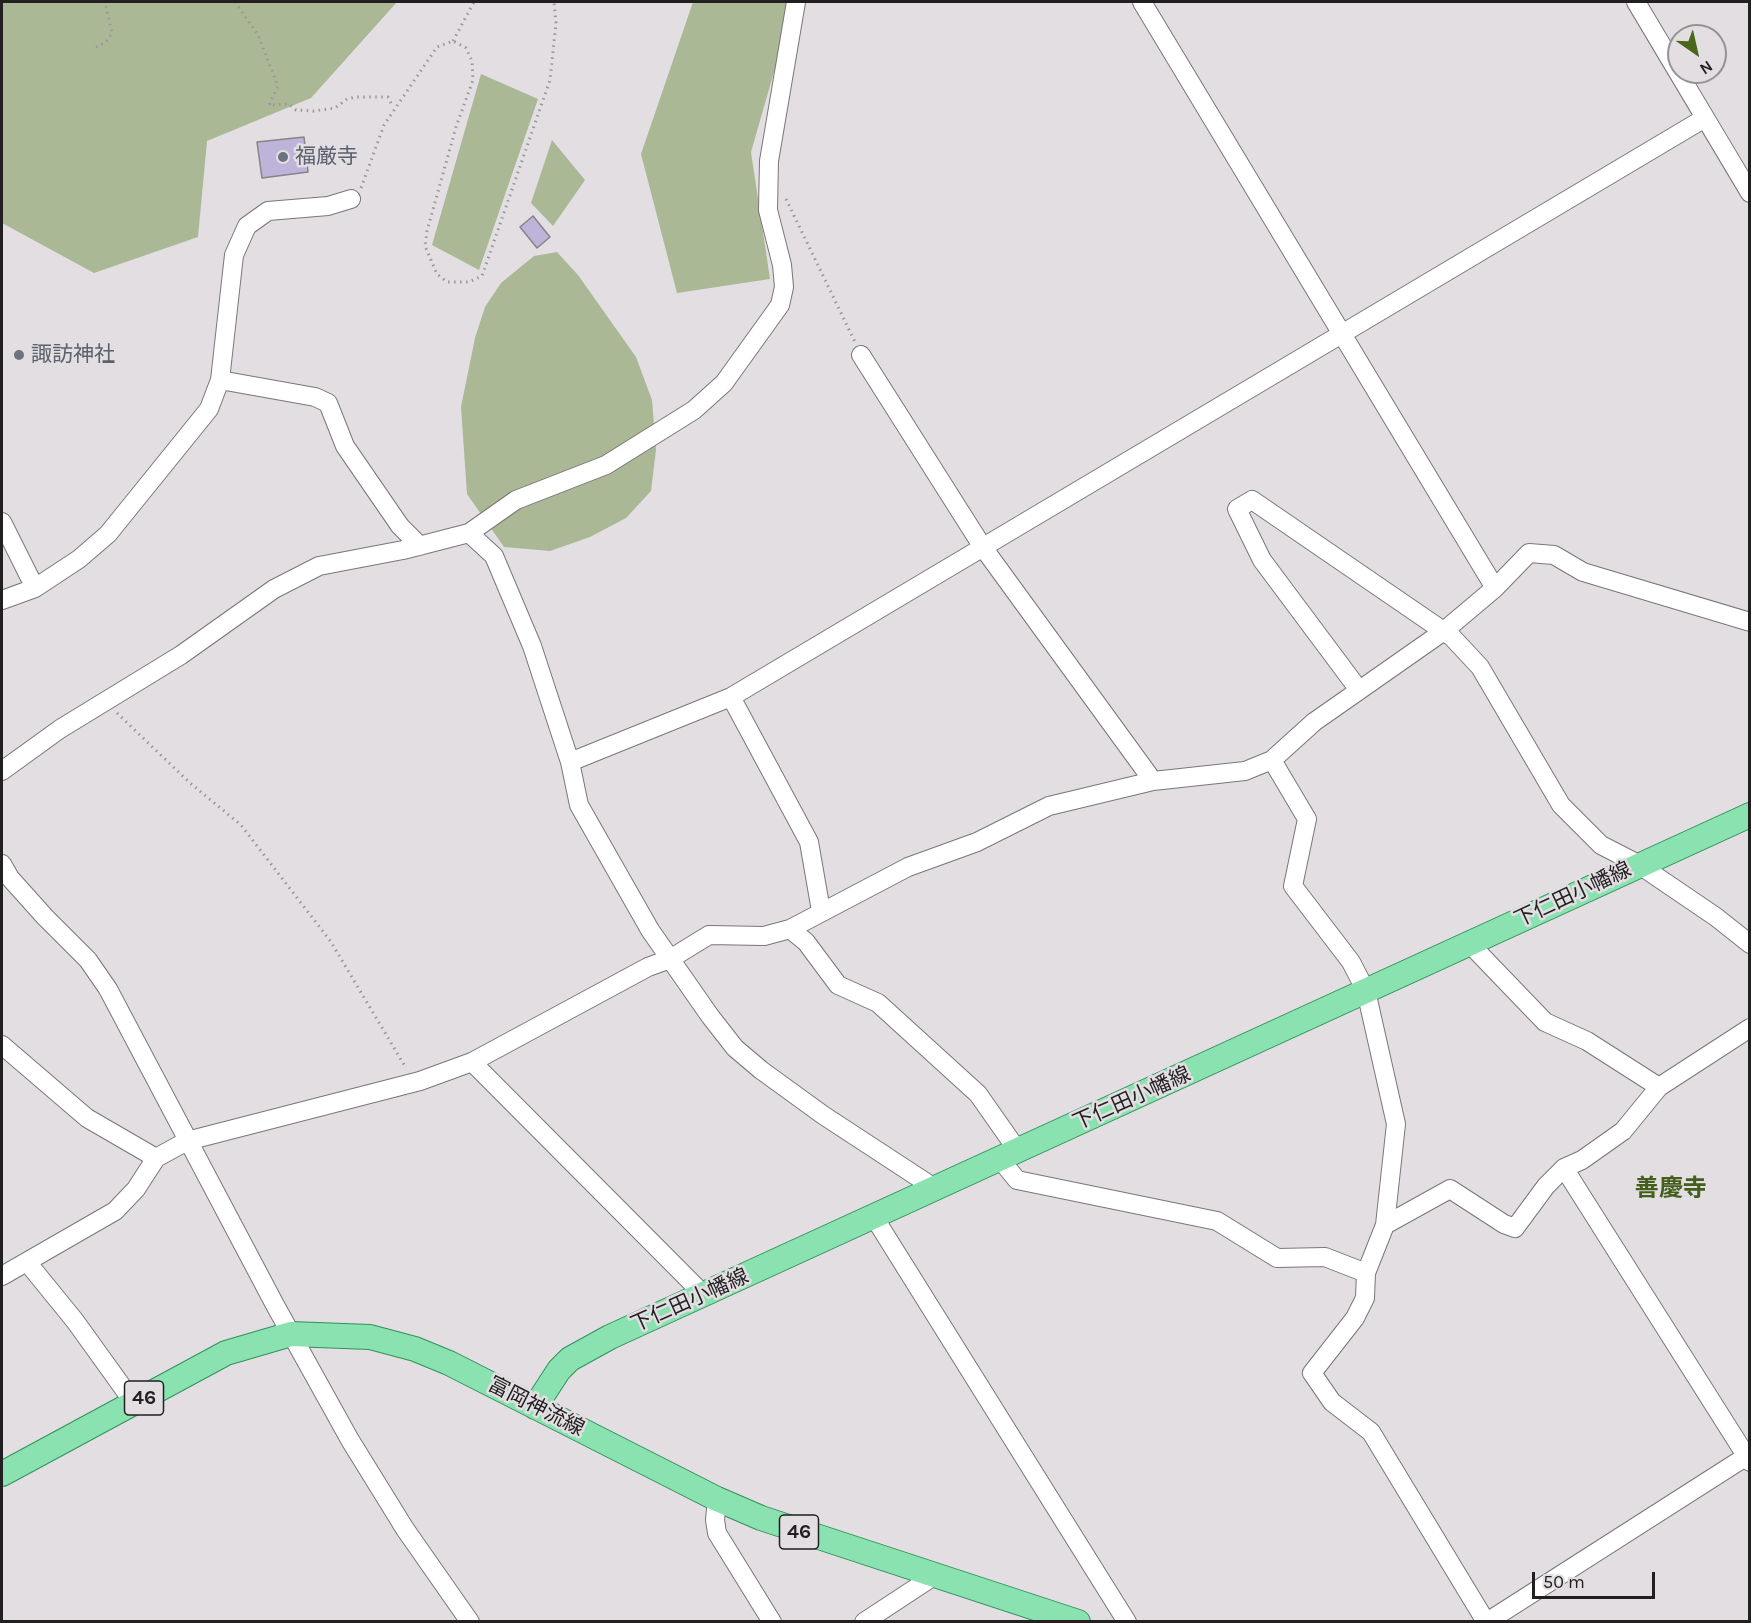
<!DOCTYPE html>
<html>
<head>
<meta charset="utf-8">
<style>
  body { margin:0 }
  #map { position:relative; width:1751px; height:1623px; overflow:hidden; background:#e2dee2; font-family:Karla,sans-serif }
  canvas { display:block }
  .frame { position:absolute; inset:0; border:3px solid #211f20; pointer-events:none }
  .north { position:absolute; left:1667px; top:24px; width:60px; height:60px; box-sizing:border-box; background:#e2dee2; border:2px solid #959294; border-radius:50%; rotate:146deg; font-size:16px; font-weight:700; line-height:24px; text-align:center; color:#211f20 }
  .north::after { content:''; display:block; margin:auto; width:21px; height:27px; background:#4a681d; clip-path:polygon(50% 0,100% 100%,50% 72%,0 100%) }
  .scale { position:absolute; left:1532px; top:1572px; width:123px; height:27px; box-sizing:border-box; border:3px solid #211f20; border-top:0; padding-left:8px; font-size:18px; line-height:21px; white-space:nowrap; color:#211f20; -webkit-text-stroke:4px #e2dee2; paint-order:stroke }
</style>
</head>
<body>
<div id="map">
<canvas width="1751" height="1623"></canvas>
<div class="frame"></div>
<div class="north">N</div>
<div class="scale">50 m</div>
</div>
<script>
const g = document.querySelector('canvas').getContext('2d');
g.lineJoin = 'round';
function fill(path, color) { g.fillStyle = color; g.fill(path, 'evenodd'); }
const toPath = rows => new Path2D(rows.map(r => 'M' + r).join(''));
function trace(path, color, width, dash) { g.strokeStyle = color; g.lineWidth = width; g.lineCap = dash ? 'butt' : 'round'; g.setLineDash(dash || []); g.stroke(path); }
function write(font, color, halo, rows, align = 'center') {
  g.font = font + ' Karla,"Noto Sans JP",sans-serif'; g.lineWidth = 5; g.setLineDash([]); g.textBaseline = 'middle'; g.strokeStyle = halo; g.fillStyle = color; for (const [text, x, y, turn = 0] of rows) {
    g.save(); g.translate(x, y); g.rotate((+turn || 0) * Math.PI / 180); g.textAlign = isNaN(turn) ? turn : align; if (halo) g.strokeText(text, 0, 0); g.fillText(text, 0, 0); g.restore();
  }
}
const green = toPath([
  [2,2,397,2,311,98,207,141,198,237,94,273,2,223],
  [693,2,794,2,751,152,770,279,677,293,641,154],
  [481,74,538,99,479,270,432,245],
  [552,140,585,180,553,226,531,203],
  [557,252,578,275,636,357,652,400,656,450,651,491,626,518,590,537,550,551,504,547,467,494,461,407,475,338,485,307,501,283,534,256]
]);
const building = toPath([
  [304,137,308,172,262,178,257,142,304,137],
  [533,216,550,237,537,248,520,227,533,216]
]);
const path = toPath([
  [235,2,258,35,278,86,269,105,289,104,296,110,314,111,335,108,347,99,356,97,388,97,393,107],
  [453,41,474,2],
  [96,47,106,42,112,33,105,2],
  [361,188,384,125,437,47,453,41,466,48,472,61,473,80,456,127,427,231,425,246,437,274,447,282,469,282,482,276,550,80,556,23,554,2],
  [786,199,855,342],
  [117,713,190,783,241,825,331,942,406,1068]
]);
const minor = toPath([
  [1142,2,1495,588],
  [1636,2,1750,193],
  [861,355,982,546,1153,781],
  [220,380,315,397,328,403,345,446,400,526,420,546],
  [2,522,35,588],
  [469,533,494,556,532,646,570,762,579,805,650,930,710,1016,735,1048,761,1070,823,1115,936,1189],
  [2,600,35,588,79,559,108,534,209,409,220,380,234,255,247,226,268,211,328,206,351,199],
  [1359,690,1262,560,1237,509,1252,500,1452,637,1480,667,1561,805,1601,845,1638,864,1716,917,1750,944],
  [731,697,809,842,821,911],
  [1272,760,1307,819,1293,886,1351,962,1366,991,1396,1124,1385,1225,1366,1273,1365,1298,1355,1318,1312,1373,1332,1402,1371,1432,1486,1622],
  [570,762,731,697,1705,118],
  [2,771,60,729,181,655,274,589,319,566,403,550,469,533,516,500,606,465,694,410,724,383,780,305,784,287,782,265,768,210,769,161,796,2],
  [2,864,10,878,45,917,88,960,108,989,275,1305,350,1440,405,1529,470,1622],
  [790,929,806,942,838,985,878,1003,978,1094,1018,1151],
  [1470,944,1545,1022,1587,1041,1659,1087],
  [2,1045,87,1118,156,1158],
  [472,1062,705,1296],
  [1000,1159,1017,1180,1217,1221,1277,1258,1325,1257,1366,1273],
  [1564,1168,1750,1462],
  [874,1217,1127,1622],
  [1385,1225,1450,1189,1504,1224,1515,1228,1546,1186,1564,1168,1582,1160,1623,1131,1659,1087,1750,1028],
  [27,1262,75,1321,134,1403],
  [2,1276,115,1211,136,1189,156,1158,187,1141,420,1081,472,1062,648,967,670,959,709,935,764,936,790,929,908,867,977,842,1049,806,1153,781,1245,771,1272,760,1314,722,1444,631,1495,588,1529,553,1554,555,1583,572,1750,622],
  [717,1499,715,1520,717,1533,772,1622],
  [864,1622,934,1576],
  [1487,1622,1750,1454]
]);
const major = toPath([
  [535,1407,559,1370,570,1359,610,1337,1750,815],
  [2,1474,226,1353,291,1334,370,1337,415,1349,449,1363,717,1499,761,1518,1078,1622]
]);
const markers = [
  [283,157,6,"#6b7280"],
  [19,355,6,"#6b7280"]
];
const shields = [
  [144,1398,39],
  [799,1532,39]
];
const shieldNames = [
  ["46",144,1398],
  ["46",799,1532]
];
const worshipNames = [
  ["福厳寺",295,157],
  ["諏訪神社",31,355]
];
const streetNames = [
  ["下仁田小幡線",1573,895,-25],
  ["下仁田小幡線",1132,1099,-24],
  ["下仁田小幡線",690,1301,-24],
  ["富岡神流線",536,1407,27]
];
const quarterNames = [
  ["善慶寺",1671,1189]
];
fill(green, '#abb896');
fill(building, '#beb4da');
trace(building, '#858488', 1.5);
trace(minor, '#7a7679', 20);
trace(major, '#31915a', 26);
trace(path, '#9a979a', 3, [1.5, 4.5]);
trace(minor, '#fff', 18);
trace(major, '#89e2af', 24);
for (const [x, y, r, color] of markers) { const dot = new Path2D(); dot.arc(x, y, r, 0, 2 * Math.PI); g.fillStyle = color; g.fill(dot); trace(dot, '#e2dee2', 2); }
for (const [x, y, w] of shields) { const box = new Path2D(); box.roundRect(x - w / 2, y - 17, w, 34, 4.5); g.fillStyle = '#e2dee2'; g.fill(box); trace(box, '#211f20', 1.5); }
write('bold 20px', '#211f20', null, shieldNames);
write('21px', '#5b616d', '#e2dee2', worshipNames, 'left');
write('21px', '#211f20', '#e2dee2', streetNames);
write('bold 24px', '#435f1b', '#e2dee2', quarterNames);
</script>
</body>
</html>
